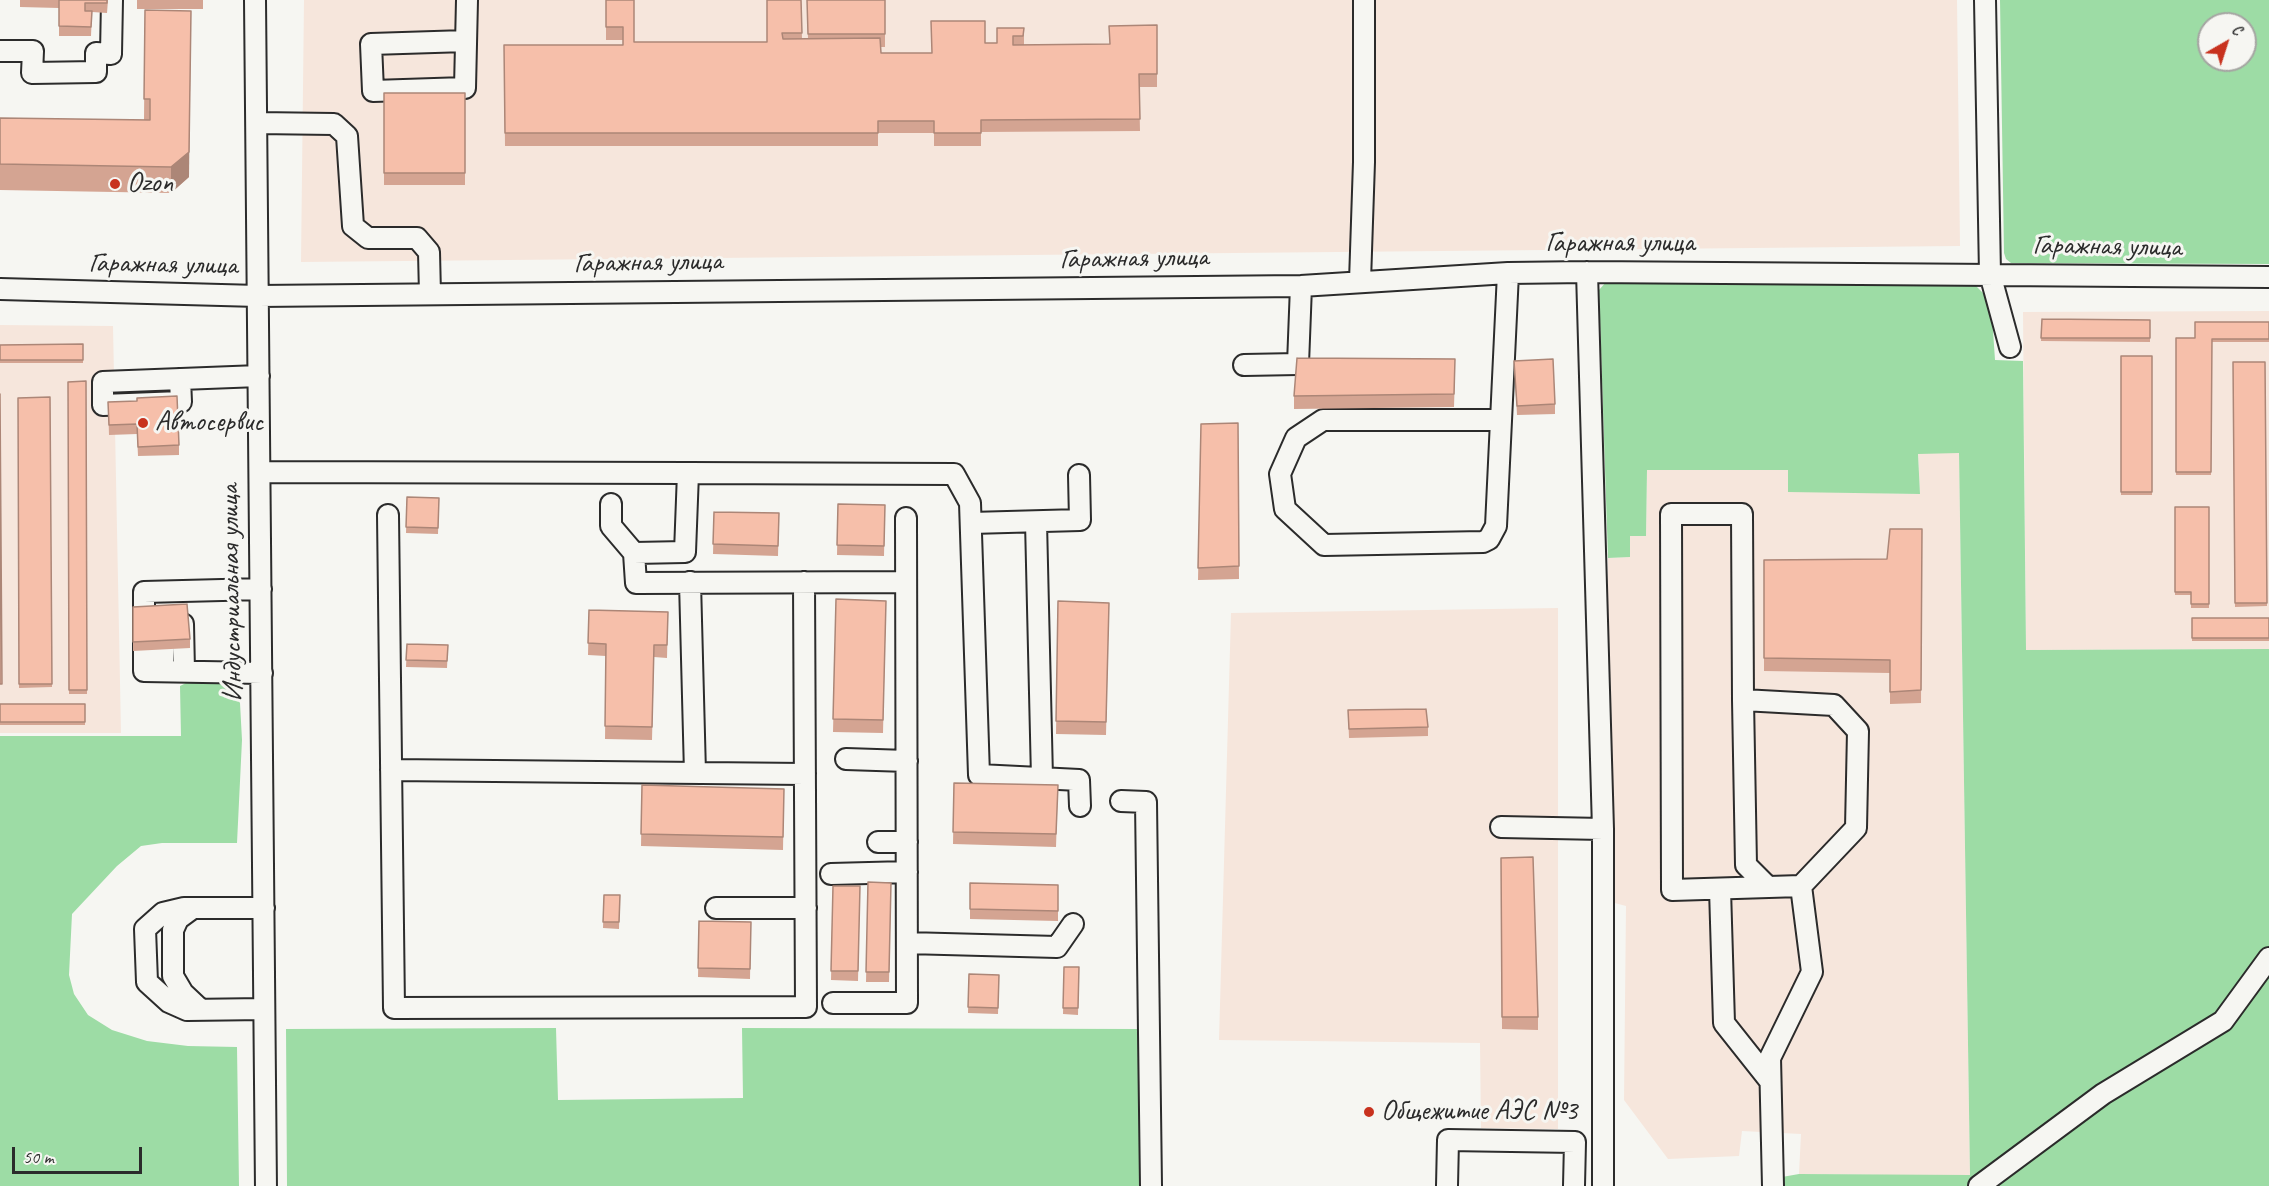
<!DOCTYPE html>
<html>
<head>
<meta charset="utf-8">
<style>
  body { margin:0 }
  #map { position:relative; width:2269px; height:1186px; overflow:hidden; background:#f6f6f2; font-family:Caveat,sans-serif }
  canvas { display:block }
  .north { position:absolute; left:2197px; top:12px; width:60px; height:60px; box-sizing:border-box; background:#f6f6f2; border:2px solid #a5a5a2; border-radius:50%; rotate:39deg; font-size:16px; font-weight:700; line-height:24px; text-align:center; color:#2b2b2b }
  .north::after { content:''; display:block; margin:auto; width:21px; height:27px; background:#c8321e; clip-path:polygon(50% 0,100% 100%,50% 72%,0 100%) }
  .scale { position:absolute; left:12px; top:1147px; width:130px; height:27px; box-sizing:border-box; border:3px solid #2b2b2b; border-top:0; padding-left:8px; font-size:18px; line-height:21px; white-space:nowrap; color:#2b2b2b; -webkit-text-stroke:4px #f6f6f2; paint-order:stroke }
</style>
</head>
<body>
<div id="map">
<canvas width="2269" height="1186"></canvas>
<div class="north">С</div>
<div class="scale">50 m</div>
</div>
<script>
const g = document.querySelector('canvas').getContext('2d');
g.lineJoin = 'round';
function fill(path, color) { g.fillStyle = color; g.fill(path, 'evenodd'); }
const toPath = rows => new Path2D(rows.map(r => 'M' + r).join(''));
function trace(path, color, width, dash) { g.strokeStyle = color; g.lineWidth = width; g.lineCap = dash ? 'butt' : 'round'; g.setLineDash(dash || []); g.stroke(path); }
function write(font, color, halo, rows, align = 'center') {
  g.font = font + ' Caveat,sans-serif'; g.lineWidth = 6; g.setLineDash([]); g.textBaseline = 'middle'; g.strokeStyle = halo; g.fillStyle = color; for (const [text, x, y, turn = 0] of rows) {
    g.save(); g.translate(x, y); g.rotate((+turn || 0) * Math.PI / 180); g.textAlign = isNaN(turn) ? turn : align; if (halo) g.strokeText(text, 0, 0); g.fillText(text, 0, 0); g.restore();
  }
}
const built = toPath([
  [304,0,1957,0,1960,246,301,262],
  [2269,311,2269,649,2026,650,2023,312],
  [0,325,113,326,121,733,0,733],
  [1959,452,1970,1176,1799,1174,1801,1134,1742,1131,1739,1156,1668,1159,1624,1100,1626,906,1607,901,1608,558,1629,557,1630,535,1646,536,1647,470,1788,470,1788,491,1920,494,1918,453],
  [1558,608,1558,1129,1481,1128,1480,1043,1219,1040,1231,613]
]);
const green = toPath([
  [2000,0,2269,0,2269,264,2011,263,2006,259,2004,253],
  [2209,24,2245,24,2245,60,2209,60],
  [1613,281,1972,282,1991,301,1995,360,2023,361,2026,650,2269,649,2269,1186,1782,1186,1782,1177,1799,1174,1970,1175,1959,453,1918,454,1920,494,1788,492,1788,470,1647,470,1646,536,1630,536,1630,557,1608,558,1599,290,1606,282],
  [188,682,221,684,235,695,240,703,242,740,237,843,162,843,141,846,117,866,72,914,69,975,74,994,88,1015,112,1030,147,1041,188,1046,237,1047,239,1186,0,1186,0,736,181,736,180,686],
  [556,1028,558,1100,743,1098,742,1028,1139,1029,1140,1186,287,1186,286,1029]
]);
const minor = toPath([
  [255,0,266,1186],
  [1985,0,1990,274,2010,347],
  [466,41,371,44,373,91,465,88,467,0],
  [0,51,33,51,32,73,96,72,96,53,111,54,112,0],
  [257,123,334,124,347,136,353,226,368,238,417,238,429,252,430,294],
  [1587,272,1603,829,1603,1186],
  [1360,281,1364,162,1364,0],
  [0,289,258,296,1301,286,1508,273,1587,272,2269,277],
  [1244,365,1298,364,1301,286],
  [180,379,181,402,103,405,103,382,259,376],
  [1500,420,1323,420,1296,438,1280,474,1285,509,1324,545,1483,542,1489,539,1496,526,1508,273],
  [260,472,688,473],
  [611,504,611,526,634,553,685,552,688,473,954,474,970,503,979,775,1079,780,1080,806],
  [388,515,394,1008,806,1007,804,582],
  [1036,522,1042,778],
  [971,523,1080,520,1079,475],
  [634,553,636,583,906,582],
  [690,582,695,773],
  [261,589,144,592,144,671,262,673],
  [183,624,184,671],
  [163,671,164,624],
  [1743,700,1746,865,1768,887],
  [846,759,907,761],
  [391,770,805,774],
  [1121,801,1146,802,1151,1186],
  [1501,827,1603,829],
  [878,842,907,842],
  [831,874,907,872],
  [1720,889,1724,1023,1770,1081],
  [193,908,178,919,173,930,173,976,183,993,201,1010],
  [264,908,184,908,163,913,145,929,147,982,169,1002,187,1010,264,1009],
  [716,908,806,908],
  [907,943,1057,947,1073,924],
  [833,1003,907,1003,906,518],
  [1447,1186,1448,1140,1575,1142,1574,1186],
  [1773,1186,1770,1058,1812,972,1801,886,1856,828,1858,731,1834,705,1743,700,1742,514,1671,514,1672,890,1801,886],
  [1979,1186,2103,1094,2223,1021,2269,958]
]);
const wall = toPath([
  [20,0,108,0,107,13,92,12,91,36,59,36,59,8,20,7],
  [137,0,203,0,203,9,137,9],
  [606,0,634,42,767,42,801,0,802,39,808,39,807,0,885,0,885,47,881,47,881,53,932,53,985,43,997,43,1024,28,1024,45,1110,44,1157,25,1157,87,1139,87,1140,131,981,132,981,146,934,146,934,133,878,133,878,146,505,146,504,45,623,45,623,40,606,40],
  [145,10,189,177,171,193,0,190,0,118,144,120],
  [384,93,465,93,465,185,384,185],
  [2042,319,2150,320,2150,342,2041,341],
  [2269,322,2269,342,2212,342,2211,475,2176,475,2176,338,2195,338],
  [83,344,83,363,0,363,0,345],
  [2121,356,2152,356,2152,495,2121,495],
  [1514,361,1555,404,1555,414,1517,415],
  [2233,362,2265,362,2267,606,2235,607],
  [1455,372,1454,407,1294,409,1294,396],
  [86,381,87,694,69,694,68,382],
  [50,397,52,687,19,688,18,398],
  [108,402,179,445,179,455,138,456,137,434,109,435],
  [1238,423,1239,579,1198,580,1201,424],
  [407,497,439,498,438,534,406,533],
  [838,504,885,505,884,556,837,555],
  [2175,507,2209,507,2209,608,2191,608,2191,595,2175,595],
  [714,512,779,513,778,556,713,554],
  [1922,529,1921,703,1890,704,1890,673,1764,671,1764,560,1887,559],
  [836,599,886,601,883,733,833,732],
  [1058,601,1109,603,1106,735,1056,734],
  [133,607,190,639,190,648,133,651],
  [589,610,668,612,667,658,654,657,652,740,605,739,606,656,588,655],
  [2192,618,2269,618,2269,641,2192,641],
  [407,644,448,645,447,668,406,667],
  [0,704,85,704,85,725,0,725],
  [1348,710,1428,727,1428,736,1349,738],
  [954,783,1058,785,1056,847,953,844],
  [642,785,784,789,783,850,641,846],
  [1501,858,1538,1017,1538,1030,1502,1029],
  [868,882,891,883,889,982,866,982],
  [970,883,1058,885,1058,921,970,919],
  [833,886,860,886,858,981,831,980],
  [604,895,620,895,619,929,603,928],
  [699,921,751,922,750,979,698,977],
  [1064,967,1079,967,1078,1015,1063,1014],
  [969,974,999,975,998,1014,968,1013]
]);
const shadedWall = toPath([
  [191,11,189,177,171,193,171,167]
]);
const building = toPath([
  [59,0,107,0,107,3,85,3,85,11,92,11,91,27,59,26,59,0],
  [606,0,634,0,634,42,767,42,767,0,801,0,802,33,782,33,783,39,880,38,881,53,932,53,931,21,985,21,985,43,997,43,997,28,1024,28,1023,36,1013,36,1013,45,1110,44,1109,26,1157,25,1157,74,1139,74,1140,119,981,120,981,133,934,133,934,121,878,121,878,133,505,133,504,45,623,45,623,27,606,27,606,0],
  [807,0,885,0,885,34,808,34,807,0],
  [145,10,191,11,189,152,171,167,0,164,0,118,150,120,150,99,144,99,145,10],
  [384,93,465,93,465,173,384,173,384,93],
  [2042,319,2150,320,2150,338,2041,338,2042,319],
  [2195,322,2269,322,2269,339,2212,339,2211,472,2176,472,2176,338,2195,338,2195,322],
  [83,344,83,360,0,360,0,345,83,344],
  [2121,356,2152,356,2152,492,2121,492,2121,356],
  [1297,358,1455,359,1454,394,1294,396,1297,358],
  [1553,359,1555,404,1517,406,1514,361,1553,359],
  [2233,362,2265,362,2267,603,2235,603,2233,362],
  [86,381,87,690,69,690,68,382,86,381],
  [0,394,2,684,0,684,0,394],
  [177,396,179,445,138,447,137,424,109,425,108,402,137,401,137,398,177,396],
  [50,397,52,684,19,684,18,398,50,397],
  [1238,423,1239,566,1198,568,1201,424,1238,423],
  [407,497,439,498,438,528,406,527,407,497],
  [838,504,885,505,884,546,837,545,838,504],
  [2175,507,2209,507,2209,604,2191,604,2191,592,2175,592,2175,507],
  [714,512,779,513,778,546,713,544,714,512],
  [1890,529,1922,529,1921,690,1890,692,1890,660,1764,658,1764,560,1887,559,1890,529],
  [836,599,886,601,883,720,833,719,836,599],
  [1058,601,1109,603,1106,722,1056,721,1058,601],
  [187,604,190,639,133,642,133,607,187,604],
  [589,610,668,612,667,645,654,645,652,727,605,726,606,644,588,643,589,610],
  [2192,618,2269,618,2269,638,2192,638,2192,618],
  [407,644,448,645,447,661,406,660,407,644],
  [0,704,85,704,85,722,0,722,0,704],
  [1426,709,1428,727,1349,729,1348,710,1426,709],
  [954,783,1058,785,1056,834,953,832,954,783],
  [642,785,784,789,783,837,641,834,642,785],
  [1533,857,1538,1017,1502,1017,1501,858,1533,857],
  [868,882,891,883,889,972,866,972,868,882],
  [970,883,1058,885,1058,911,970,909,970,883],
  [833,886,860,886,858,971,831,971,833,886],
  [604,895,620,895,619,922,603,922,604,895],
  [699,921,751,922,750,969,698,968,699,921],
  [1064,967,1079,967,1078,1008,1063,1008,1064,967],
  [969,974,999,975,998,1008,968,1007,969,974]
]);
const markers = [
  [115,184,6,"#c8321e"],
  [143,423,6,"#c8321e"],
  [1369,1112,6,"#c8321e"]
];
const poiNames = [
  ["Ozon",127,184],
  ["Автосервис",155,423],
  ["Общежитие АЭС №3",1381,1112]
];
const streetNames = [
  ["Гаражная улица",1620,244],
  ["Гаражная улица",2107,247,1],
  ["Гаражная улица",1134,259,-1],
  ["Гаражная улица",648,263,-1],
  ["Гаражная улица",163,265,1],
  ["Индустриальная улица",232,593,-91]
];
fill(built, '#f6e6dc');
fill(green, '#9ddca5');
trace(minor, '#2b2b2b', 24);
trace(minor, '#f6f6f2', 20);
fill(wall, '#d4a492');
fill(shadedWall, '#ac8677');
fill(building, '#f6bfaa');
trace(building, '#ac8677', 1.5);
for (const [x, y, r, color] of markers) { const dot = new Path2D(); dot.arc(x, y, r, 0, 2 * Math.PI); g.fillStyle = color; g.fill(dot); trace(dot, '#f6f6f2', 2); }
write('28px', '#2b2b2b', '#f6f6f2', poiNames, 'left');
write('28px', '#2b2b2b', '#f6f6f2', streetNames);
</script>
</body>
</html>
